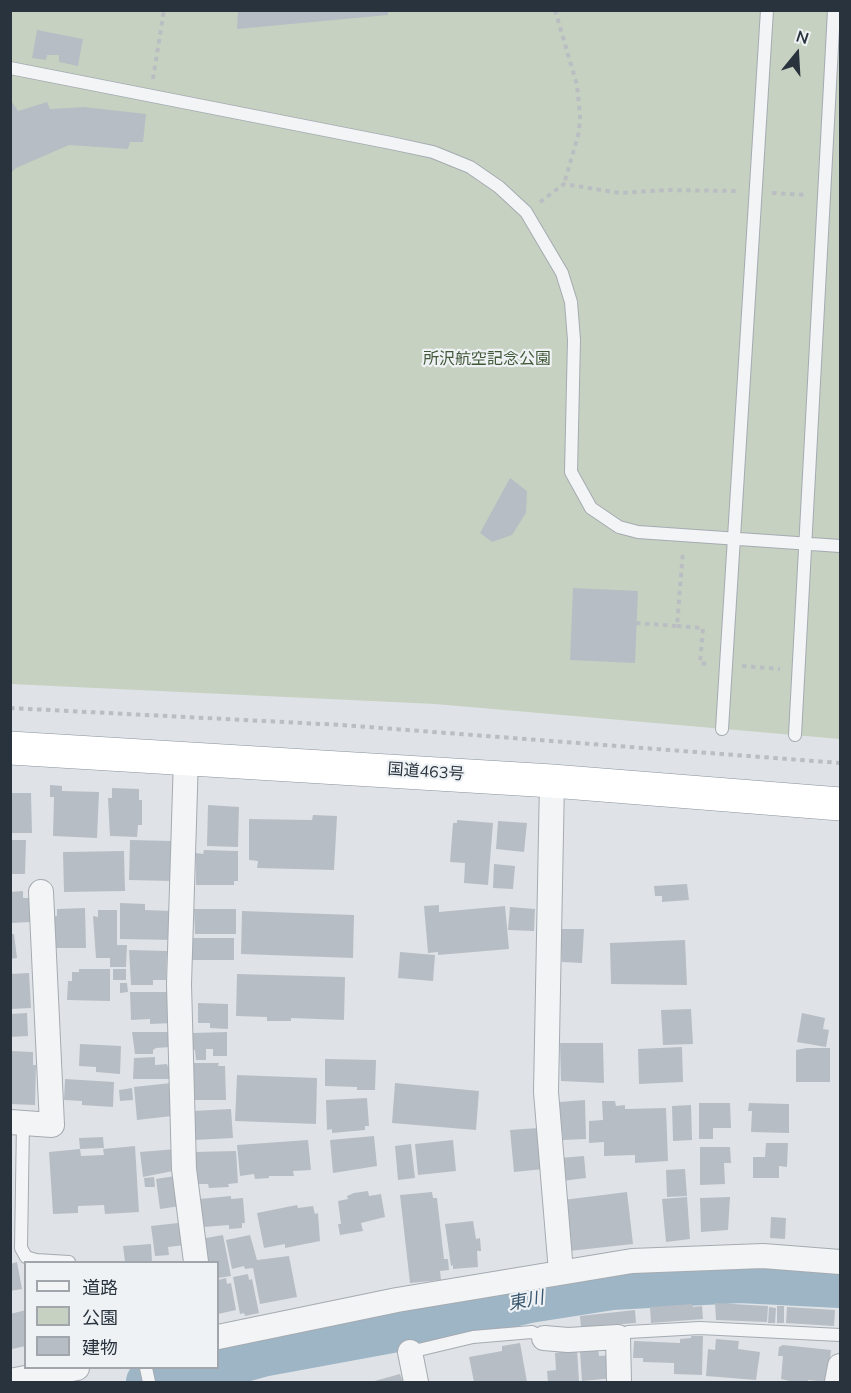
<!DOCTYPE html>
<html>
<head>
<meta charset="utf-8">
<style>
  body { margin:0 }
  #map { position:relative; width:851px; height:1393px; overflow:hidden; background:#dfe3e7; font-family:Mulish,"Noto Sans JP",sans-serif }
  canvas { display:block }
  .frame { position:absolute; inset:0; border:12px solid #29333d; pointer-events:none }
  .legend { position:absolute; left:24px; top:1261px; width:195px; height:108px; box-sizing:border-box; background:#eff2f5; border:2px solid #a0a6ab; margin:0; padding:8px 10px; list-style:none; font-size:18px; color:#29333d }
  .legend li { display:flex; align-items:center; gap:12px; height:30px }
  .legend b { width:30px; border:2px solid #a0a6ab }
  .north { position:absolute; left:767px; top:24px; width:60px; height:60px; -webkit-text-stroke:4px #eff2f5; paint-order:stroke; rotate:18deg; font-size:16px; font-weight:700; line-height:24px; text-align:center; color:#29333d }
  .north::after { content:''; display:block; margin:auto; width:21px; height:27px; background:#29333d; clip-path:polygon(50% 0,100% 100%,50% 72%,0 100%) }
</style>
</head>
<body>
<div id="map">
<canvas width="851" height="1393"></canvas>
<div class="frame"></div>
<ul class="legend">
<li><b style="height:8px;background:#f2f4f6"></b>道路</li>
<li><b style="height:16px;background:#c7d1c1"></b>公園</li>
<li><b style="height:16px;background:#b7bdc4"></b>建物</li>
</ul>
<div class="north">N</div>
</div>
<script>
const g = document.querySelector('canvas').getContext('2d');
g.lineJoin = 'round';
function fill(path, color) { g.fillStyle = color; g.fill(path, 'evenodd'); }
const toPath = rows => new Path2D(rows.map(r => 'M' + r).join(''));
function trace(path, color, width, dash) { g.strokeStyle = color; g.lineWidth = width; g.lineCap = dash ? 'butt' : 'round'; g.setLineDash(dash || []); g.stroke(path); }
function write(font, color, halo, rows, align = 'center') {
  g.font = font + ' Mulish,"Noto Sans JP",sans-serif'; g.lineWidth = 4.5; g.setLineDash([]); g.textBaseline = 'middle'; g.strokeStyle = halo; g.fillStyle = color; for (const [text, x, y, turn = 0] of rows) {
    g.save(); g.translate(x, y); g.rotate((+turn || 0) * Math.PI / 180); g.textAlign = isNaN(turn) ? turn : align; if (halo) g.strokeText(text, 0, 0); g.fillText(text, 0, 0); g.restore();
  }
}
const green = toPath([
  [11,11,840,11,840,739,435,704,11,684]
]);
const river = toPath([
  [218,1366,262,1354,425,1324,529,1300,612,1287,740,1280,840,1285],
  [149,1382,214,1368]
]);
const building = toPath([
  [238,10,388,10,388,15,237,29],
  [37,30,83,39,78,66,59,62,59,55,47,55,46,60,32,58],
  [10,99,18,111,47,102,50,109,84,107,146,114,143,142,130,142,128,149,69,145,16,168,10,174],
  [510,478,527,491,526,513,512,535,492,542,480,533],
  [573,588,638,591,635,663,570,660],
  [50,785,62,786,62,791,99,792,97,838,53,836,54,797,50,797],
  [112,788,139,789,139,800,142,800,142,825,138,825,137,837,110,836,108,798,112,798],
  [10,793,31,793,32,833,10,833],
  [208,805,239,807,238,847,207,846],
  [313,815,337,816,334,870,257,868,258,861,249,860,249,819,312,820],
  [457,820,493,823,488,885,464,883,465,863,450,862,453,823,457,823],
  [498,821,527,823,524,852,496,849],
  [10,840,26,840,25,874,10,874],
  [130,840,172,841,172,881,129,880],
  [204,850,238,851,238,881,234,881,234,885,196,885,196,853,203,854],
  [124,851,125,891,64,892,63,852],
  [494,864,515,866,513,889,493,888],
  [687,884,689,900,662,902,662,896,655,896,654,886],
  [23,891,23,898,30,898,31,922,10,923,10,892],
  [120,903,145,904,145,910,173,911,173,940,120,939],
  [439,905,439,912,505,906,509,949,438,955,438,952,428,953,424,906],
  [510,907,535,909,534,931,508,930],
  [85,908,86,948,53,948,53,916,57,916,57,909],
  [194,909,236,909,236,934,195,934],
  [98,910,117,910,117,945,127,945,126,967,110,967,110,958,96,958,93,916,98,917],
  [242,911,354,915,353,958,241,954],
  [560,929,584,929,582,963,562,962],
  [10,934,14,934,17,958,10,959],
  [192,938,234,938,234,960,192,960],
  [685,940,687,985,611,984,610,943],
  [129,950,167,951,166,980,153,980,153,985,131,985],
  [400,952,435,955,433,981,398,978],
  [79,969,110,969,110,1001,67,1000,68,981,72,981,72,972,79,972],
  [113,969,126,969,126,980,113,980],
  [29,973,31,1008,10,1009,10,974],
  [237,974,345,977,344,1020,291,1018,291,1021,267,1021,267,1017,236,1016],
  [120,983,127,983,128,992,120,993],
  [130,992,172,992,173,1023,150,1024,150,1019,131,1020],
  [198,1003,228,1004,228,1029,210,1028,210,1023,198,1023],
  [691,1009,693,1044,663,1045,661,1010],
  [27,1013,28,1036,10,1037,10,1014],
  [802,1013,825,1018,823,1029,829,1030,826,1047,797,1042],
  [132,1032,170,1032,171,1047,156,1048,153,1050,153,1054,135,1054],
  [227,1032,227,1056,213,1056,213,1049,206,1049,206,1060,196,1060,195,1050,191,1050,192,1033],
  [560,1043,603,1043,604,1083,561,1081],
  [80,1044,121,1046,120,1074,96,1072,96,1067,79,1066],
  [682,1047,683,1082,639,1084,638,1049],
  [807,1048,830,1048,830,1082,796,1082,796,1050],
  [10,1051,33,1052,33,1065,36,1065,35,1105,10,1104],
  [155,1057,155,1065,167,1064,168,1067,171,1067,172,1079,133,1079,134,1058],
  [325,1059,376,1060,375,1090,357,1090,357,1087,325,1086],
  [194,1063,219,1063,218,1066,225,1066,226,1100,194,1100],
  [237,1075,317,1078,316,1124,235,1121],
  [65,1079,114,1082,113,1107,82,1105,82,1101,64,1100],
  [171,1083,172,1116,137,1120,134,1087],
  [395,1083,479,1091,476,1130,392,1123],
  [132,1088,133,1100,120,1101,119,1090],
  [367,1098,369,1126,365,1126,365,1130,332,1133,332,1129,327,1130,326,1100],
  [585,1100,586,1139,563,1140,559,1102],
  [602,1101,615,1101,616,1106,625,1105,625,1109,666,1108,668,1161,635,1163,635,1155,604,1156,604,1142,589,1143,589,1121,603,1120],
  [699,1103,730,1103,731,1128,713,1128,713,1139,699,1139],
  [749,1103,789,1104,789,1133,751,1132,752,1111,748,1111],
  [691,1105,692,1140,673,1141,672,1106],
  [231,1109,233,1138,194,1140,192,1111],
  [538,1128,544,1169,514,1172,510,1130],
  [374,1136,377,1166,333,1173,330,1140],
  [103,1137,104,1148,80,1149,79,1138],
  [308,1140,311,1170,293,1171,294,1176,269,1176,269,1178,255,1179,254,1174,240,1176,237,1145],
  [453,1140,456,1171,418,1175,415,1144],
  [766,1143,788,1143,787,1167,779,1166,779,1178,753,1178,753,1157,765,1157],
  [411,1144,415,1178,398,1180,395,1146],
  [135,1146,139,1212,105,1214,104,1205,78,1206,78,1213,53,1214,49,1152,80,1149,81,1156,104,1155,103,1149],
  [700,1147,730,1147,731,1163,724,1163,725,1184,700,1185],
  [176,1149,178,1170,143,1177,140,1152],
  [236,1151,238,1183,228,1184,229,1187,209,1188,208,1184,194,1184,194,1152],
  [584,1156,586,1178,562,1181,560,1158],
  [685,1169,687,1196,667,1197,666,1170],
  [175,1176,180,1206,160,1209,156,1179],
  [154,1177,155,1187,145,1187,144,1178],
  [368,1191,369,1196,381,1194,385,1217,361,1223,363,1231,340,1235,338,1224,341,1224,338,1201,348,1199,347,1196,354,1193],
  [432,1192,433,1198,437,1198,444,1259,448,1259,449,1270,440,1271,441,1280,410,1283,400,1195],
  [627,1192,633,1244,569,1251,563,1200],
  [231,1196,231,1199,243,1198,245,1223,242,1223,242,1228,229,1229,229,1225,204,1227,199,1199],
  [687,1197,690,1239,666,1242,662,1199],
  [730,1197,728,1230,701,1232,700,1198],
  [297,1205,298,1208,313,1206,315,1214,318,1213,320,1241,285,1248,285,1244,264,1248,257,1213],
  [771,1217,786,1218,785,1239,770,1238],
  [473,1221,476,1239,480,1238,481,1251,477,1251,478,1267,453,1269,453,1265,451,1266,445,1224],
  [178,1223,179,1229,183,1228,185,1245,168,1247,169,1255,155,1256,151,1226],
  [223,1235,231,1276,218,1278,218,1262,207,1262,206,1238],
  [250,1235,257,1260,289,1256,297,1297,260,1304,253,1268,245,1269,244,1266,232,1269,226,1240],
  [151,1244,152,1262,125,1262,123,1246],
  [17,1262,22,1289,10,1291,10,1264],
  [248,1274,249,1280,252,1279,259,1313,245,1316,244,1313,240,1314,233,1277],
  [226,1278,227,1284,231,1283,236,1310,218,1314,218,1280],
  [715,1303,768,1306,767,1322,716,1320],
  [692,1304,693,1307,702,1306,703,1319,651,1323,650,1307],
  [777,1306,784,1306,784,1323,777,1323],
  [769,1307,776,1308,775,1323,768,1323],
  [787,1307,835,1310,834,1326,786,1323],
  [26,1310,26,1346,12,1349,10,1314],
  [635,1310,636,1323,581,1327,580,1316],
  [691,1336,703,1336,702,1375,674,1374,674,1363,643,1362,643,1358,633,1358,634,1341,680,1343,680,1339,691,1338],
  [716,1339,739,1341,738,1349,760,1352,756,1380,706,1376,708,1349,715,1350],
  [520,1343,527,1382,474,1382,469,1357,502,1351,502,1346],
  [783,1345,831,1350,828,1382,808,1380,808,1382,794,1382,781,1379,783,1356,778,1356,779,1347],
  [598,1347,599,1356,613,1355,615,1378,582,1381,580,1351],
  [577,1349,579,1382,548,1382,547,1371,556,1370,555,1353],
  [400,1374,403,1382,371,1382]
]);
const path = toPath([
  [555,10,577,85,580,116,579,132,564,184],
  [153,79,164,10],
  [772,193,807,195],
  [540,202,564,184,620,193,666,190,738,191],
  [636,623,677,626,683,551],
  [677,626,703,628,700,663,708,664],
  [742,666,780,669],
  [10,708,342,725,840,763]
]);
const service = toPath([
  [10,68,391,143,433,152,470,167,499,187,526,212,562,273,571,302,574,340,571,472,591,508,619,527,638,532,840,546],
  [722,729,767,10],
  [795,735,834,10],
  [23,1123,21,1248,26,1257,36,1260,69,1262],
  [618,1337,628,1332,700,1328,840,1335],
  [410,1352,473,1337,532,1332,544,1338],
  [146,1368,149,1382]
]);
const minor = toPath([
  [186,757,179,984,184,1169,196,1262],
  [552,781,546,1092,561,1272],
  [10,1122,52,1125,41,892],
  [218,1337,397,1300,632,1261,763,1256,840,1262],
  [544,1338,568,1340,618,1337,619,1382],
  [410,1352,416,1382],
  [10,1381,77,1368],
  [837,1382,840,1366]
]);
const trunk = toPath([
  [10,748,552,781,840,804]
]);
const parkNames = [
  ["所沢航空記念公園",487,359]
];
const streetNames = [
  ["国道463号",426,772,4]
];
const waterNames = [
  ["東川",526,1301,-11]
];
fill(green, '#c7d1c1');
trace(river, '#9db5c5', 46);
fill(building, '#b7bdc4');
trace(service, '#a5abb1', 14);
trace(minor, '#a5abb1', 26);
trace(trunk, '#88929d', 34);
trace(path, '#babec2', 4, [4.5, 4.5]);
trace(service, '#f2f4f6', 12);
trace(minor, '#f2f4f6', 24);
trace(trunk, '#fff', 33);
write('16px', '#415838', '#eff2f5', parkNames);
write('16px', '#29333d', '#eff2f5', streetNames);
write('italic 18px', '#37566e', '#eff2f5', waterNames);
</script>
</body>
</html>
